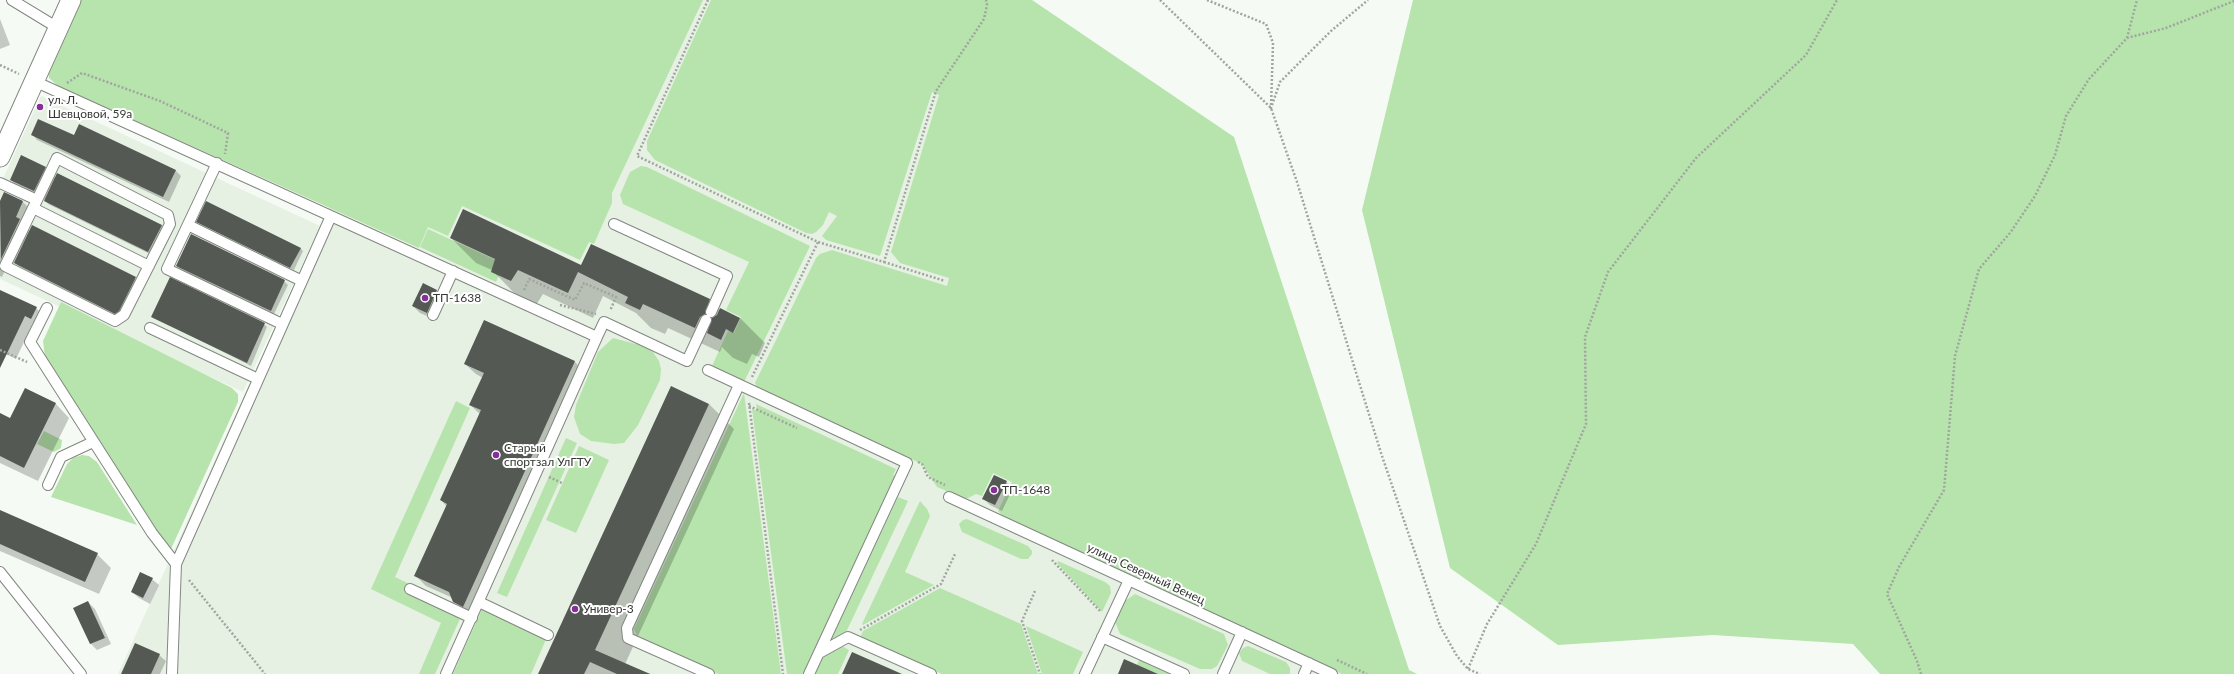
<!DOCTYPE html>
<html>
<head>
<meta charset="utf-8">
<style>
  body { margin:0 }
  canvas { display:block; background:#f5fbf4 }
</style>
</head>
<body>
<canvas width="2234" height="674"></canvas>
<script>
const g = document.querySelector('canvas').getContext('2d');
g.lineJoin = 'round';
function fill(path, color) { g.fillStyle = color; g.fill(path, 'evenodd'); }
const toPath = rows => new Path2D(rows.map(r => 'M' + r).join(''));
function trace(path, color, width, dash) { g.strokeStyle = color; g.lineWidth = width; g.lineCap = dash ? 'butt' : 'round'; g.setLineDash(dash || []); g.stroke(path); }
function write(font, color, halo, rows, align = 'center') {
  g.font = font + ' Lato,sans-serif'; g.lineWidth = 4; g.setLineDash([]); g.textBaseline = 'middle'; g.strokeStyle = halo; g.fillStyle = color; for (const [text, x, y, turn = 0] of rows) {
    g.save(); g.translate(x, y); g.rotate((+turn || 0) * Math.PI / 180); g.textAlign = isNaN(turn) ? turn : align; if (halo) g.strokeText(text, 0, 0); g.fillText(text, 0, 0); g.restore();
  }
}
const built = toPath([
  [416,0,1032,0,1234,137,1409,670,1417,674,118,674,336,192],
  [41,96,320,226,243,392,0,279,0,185]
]);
const green = toPath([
  [81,0,703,0,612,193,612,203,594,244,589,242,580,260,462,206,448,236,428,227,419,248,58,86,49,78,48,70],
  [711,0,1032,0,1234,137,1409,670,1417,674,1342,674,1004,517,998,511,1012,482,993,473,982,496,976,494,966,499,937,487,922,464,758,389,755,383,816,258,820,254,832,250,947,286,949,278,900,263,891,252,939,95,932,92,880,256,826,240,822,236,837,216,829,212,823,225,816,232,812,234,806,233,655,160,647,150,647,141],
  [1413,0,2234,0,2234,674,1880,674,1853,644,1713,635,1558,645,1450,568,1362,210],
  [641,166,647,167,810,246,744,382,712,366,728,331,734,333,741,317,726,310,749,262,623,204,620,195,630,172],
  [428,229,504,264,496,282,420,247],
  [61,302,232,388,238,394,238,402,171,549,168,548,160,537,45,358,43,341],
  [613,338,644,346,653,352,659,361,661,369,660,380,638,425,624,443,614,444,591,441,580,434,574,417,576,405,598,352],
  [744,393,781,674,718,674,638,638,634,629],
  [456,401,470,408,395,577,464,610,435,674,419,674,441,623,371,589],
  [756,404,896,469,893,475,896,476,805,674,787,674,752,409,757,411],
  [44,431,62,440,61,448,54,452,37,444],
  [566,438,577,443,507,597,497,593],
  [579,446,609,460,576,533,546,520],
  [82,455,89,456,97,462,137,525,51,497,67,464,73,458],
  [898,497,908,501,840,645,849,650,838,674,815,674],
  [920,501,927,509,930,516,905,572,934,585,863,625,862,624],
  [967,519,1028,546,1032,551,1032,554,1028,559,1021,559,962,532,959,524,963,520],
  [1058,561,1105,582,1110,586,1111,593,1102,612,1057,563],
  [940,588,1021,624,1038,674,942,674,860,638,863,631],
  [1135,594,1224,634,1228,645,1217,666,1212,669,1200,669,1120,634,1115,622,1125,601],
  [483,607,547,637,531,674,453,674],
  [1026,626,1083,652,1073,674,1042,674],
  [1248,646,1286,662,1290,668,1290,674,1270,674,1242,661,1239,653,1243,648],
  [1140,658,1177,674,1158,674,1137,665]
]);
const shadow = toPath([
  [0,19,10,45,0,49],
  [79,126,176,171,181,176,169,202,37,140,32,134,74,136],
  [45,168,56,178,58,174,162,226,165,229,152,255,48,204,44,199,20,189,11,180],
  [5,193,23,202,32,211,26,226,30,231,138,281,118,316,18,266,14,262,11,268,7,266,2,277,0,276,0,204],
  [198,222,300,248,303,251,294,270],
  [191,235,285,282,288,285,274,314,180,269,177,266],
  [451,238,582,266,709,300,720,311,740,318,765,343,759,357,752,354,747,364,733,358,722,347,720,352,668,328,665,334,651,328,636,313,603,296,593,318,543,294,536,305,517,296,492,270,476,263],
  [0,291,36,308,44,316,40,326,33,323,16,359,0,351],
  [436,291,443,298,434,319,420,313,413,306],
  [152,316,264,324,267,327,251,366],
  [485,321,575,362,586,373,474,617,465,612,453,598,426,586,415,575,447,507,441,500,480,414,470,405,483,378,476,374,465,364],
  [25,389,56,404,69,418,38,481,0,463,0,422,10,419],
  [709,404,734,429,625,664,651,674,539,674],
  [1006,482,1013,488,1002,511,990,505,983,498],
  [0,512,97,554,111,568,99,594,0,551],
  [152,579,159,585,150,604,139,598,132,592],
  [88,602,95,609,111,644,97,650,90,643],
  [159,655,166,661,160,674,123,674]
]);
const building = toPath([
  [38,119,74,135,79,124,176,170,163,197,31,135],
  [21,155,46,167,34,191,10,180],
  [57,173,162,225,148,252,44,201],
  [4,192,23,201,16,217,20,219,1,259,0,201],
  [206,201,301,248,290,268,196,222],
  [463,209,581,265,591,244,710,299,705,314,700,317,695,328,643,304,640,310,625,303,628,297,578,272,568,293,518,270,511,281,491,272,495,259,450,238],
  [32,225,136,277,119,311,115,314,14,263],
  [191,234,285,280,271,311,176,266],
  [170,277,265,323,247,363,151,317],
  [423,283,437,290,427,313,412,306],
  [0,290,37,307,31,319,25,316,0,368],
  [720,308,740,318,733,333,726,329,721,340,707,333,712,318,717,315],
  [484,320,575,361,463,607,453,602,449,592,414,576,447,504,440,500,481,410,469,405,484,373,464,364],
  [671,386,709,404,595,650,650,674,617,674,590,662,584,674,538,674],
  [25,388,56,403,24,468,0,456,0,413,10,418],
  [994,475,1007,481,995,505,982,499],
  [0,510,98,553,85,582,0,544],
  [140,572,153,578,143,598,131,592],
  [88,601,105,638,90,644,73,608],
  [135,643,160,654,151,674,121,674],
  [852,652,902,674,842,674],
  [1124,659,1158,674,1118,674]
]);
const path = toPath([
  [708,0,637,156,818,242,884,262,936,91,984,19,987,5,986,0],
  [1160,0,1271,108,1297,182,1381,453,1440,626,1457,656,1468,669,1480,674],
  [1207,0,1266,24,1273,43,1271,108,1280,82,1331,31,1368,0],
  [2127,38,2137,0],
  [0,65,19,74],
  [67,83,82,73,160,101,228,133,225,154],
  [884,262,945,281],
  [524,290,529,279,575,300,584,283,616,297,610,311],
  [560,305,596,314],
  [0,350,27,362],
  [752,377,818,242],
  [749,403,783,674],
  [749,406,797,428],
  [918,462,922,464,928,477,945,485],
  [549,477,562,483],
  [1052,560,1101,612],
  [189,580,265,674],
  [1035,591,1022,621,1040,674],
  [860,630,941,584,955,554],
  [1337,660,1367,674],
  [1468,669,1487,624,1536,544,1586,424,1585,337,1608,272,1696,158,1806,55,1837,0],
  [1921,674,1917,661,1887,594,1899,567,1944,490,1955,356,1979,269,2010,233,2035,196,2055,155,2066,116,2089,79,2127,38,2166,28,2234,1]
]);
const lane = toPath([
  [12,0,58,28],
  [34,81,597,337,604,322,687,361,706,320],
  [217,163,167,269,282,324],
  [0,183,37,200,33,208,149,266],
  [33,208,5,266,115,321,124,315,170,224,168,215,57,158,37,200],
  [614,224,727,276,711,312],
  [188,225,302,281],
  [47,308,30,342,152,533,176,564],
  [433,315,453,271],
  [150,328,258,379],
  [708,370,907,463,809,674],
  [48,485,61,457,93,442],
  [949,497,1332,674],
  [0,572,81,674],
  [410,589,472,618],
  [479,602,548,635],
  [1102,637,1184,674],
  [819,653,848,637,931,674],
  [172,674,176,564,331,216],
  [446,674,597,337],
  [709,674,628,638,627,628,739,385],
  [1085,674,1129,580],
  [1223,674,1242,632],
  [1304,674,1309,663]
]);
const street = toPath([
  [0,157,71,0]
]);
const markers = [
  [40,107,4,"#872e9b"],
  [425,298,4,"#872e9b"],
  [496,455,4,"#872e9b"],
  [994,490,4,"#872e9b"],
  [575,609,4,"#872e9b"]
];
const poiNames = [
  ["ул. Л.",48,100],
  ["Шевцовой, 59а",48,114],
  ["ТП-1638",433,298],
  ["Старый",504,448],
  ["спортзал УлГТУ",504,462],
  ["ТП-1648",1002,490],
  ["Универ-3",583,609]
];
const streetNames = [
  ["улица Северный Венец",1146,574,25]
];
fill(built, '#e6f1e4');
fill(green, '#b7e4ac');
fill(shadow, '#0003');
fill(building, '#545953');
trace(lane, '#828781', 12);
trace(street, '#828781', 21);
trace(path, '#a0a59f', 2.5, [2, 2]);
trace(lane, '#fff', 10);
trace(street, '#fff', 19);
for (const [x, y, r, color] of markers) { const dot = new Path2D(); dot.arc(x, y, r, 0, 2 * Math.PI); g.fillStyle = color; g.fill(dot); trace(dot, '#fff', 1.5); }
write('12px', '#363835', '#fff', poiNames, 'left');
write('12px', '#363835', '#fff', streetNames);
</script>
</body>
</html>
